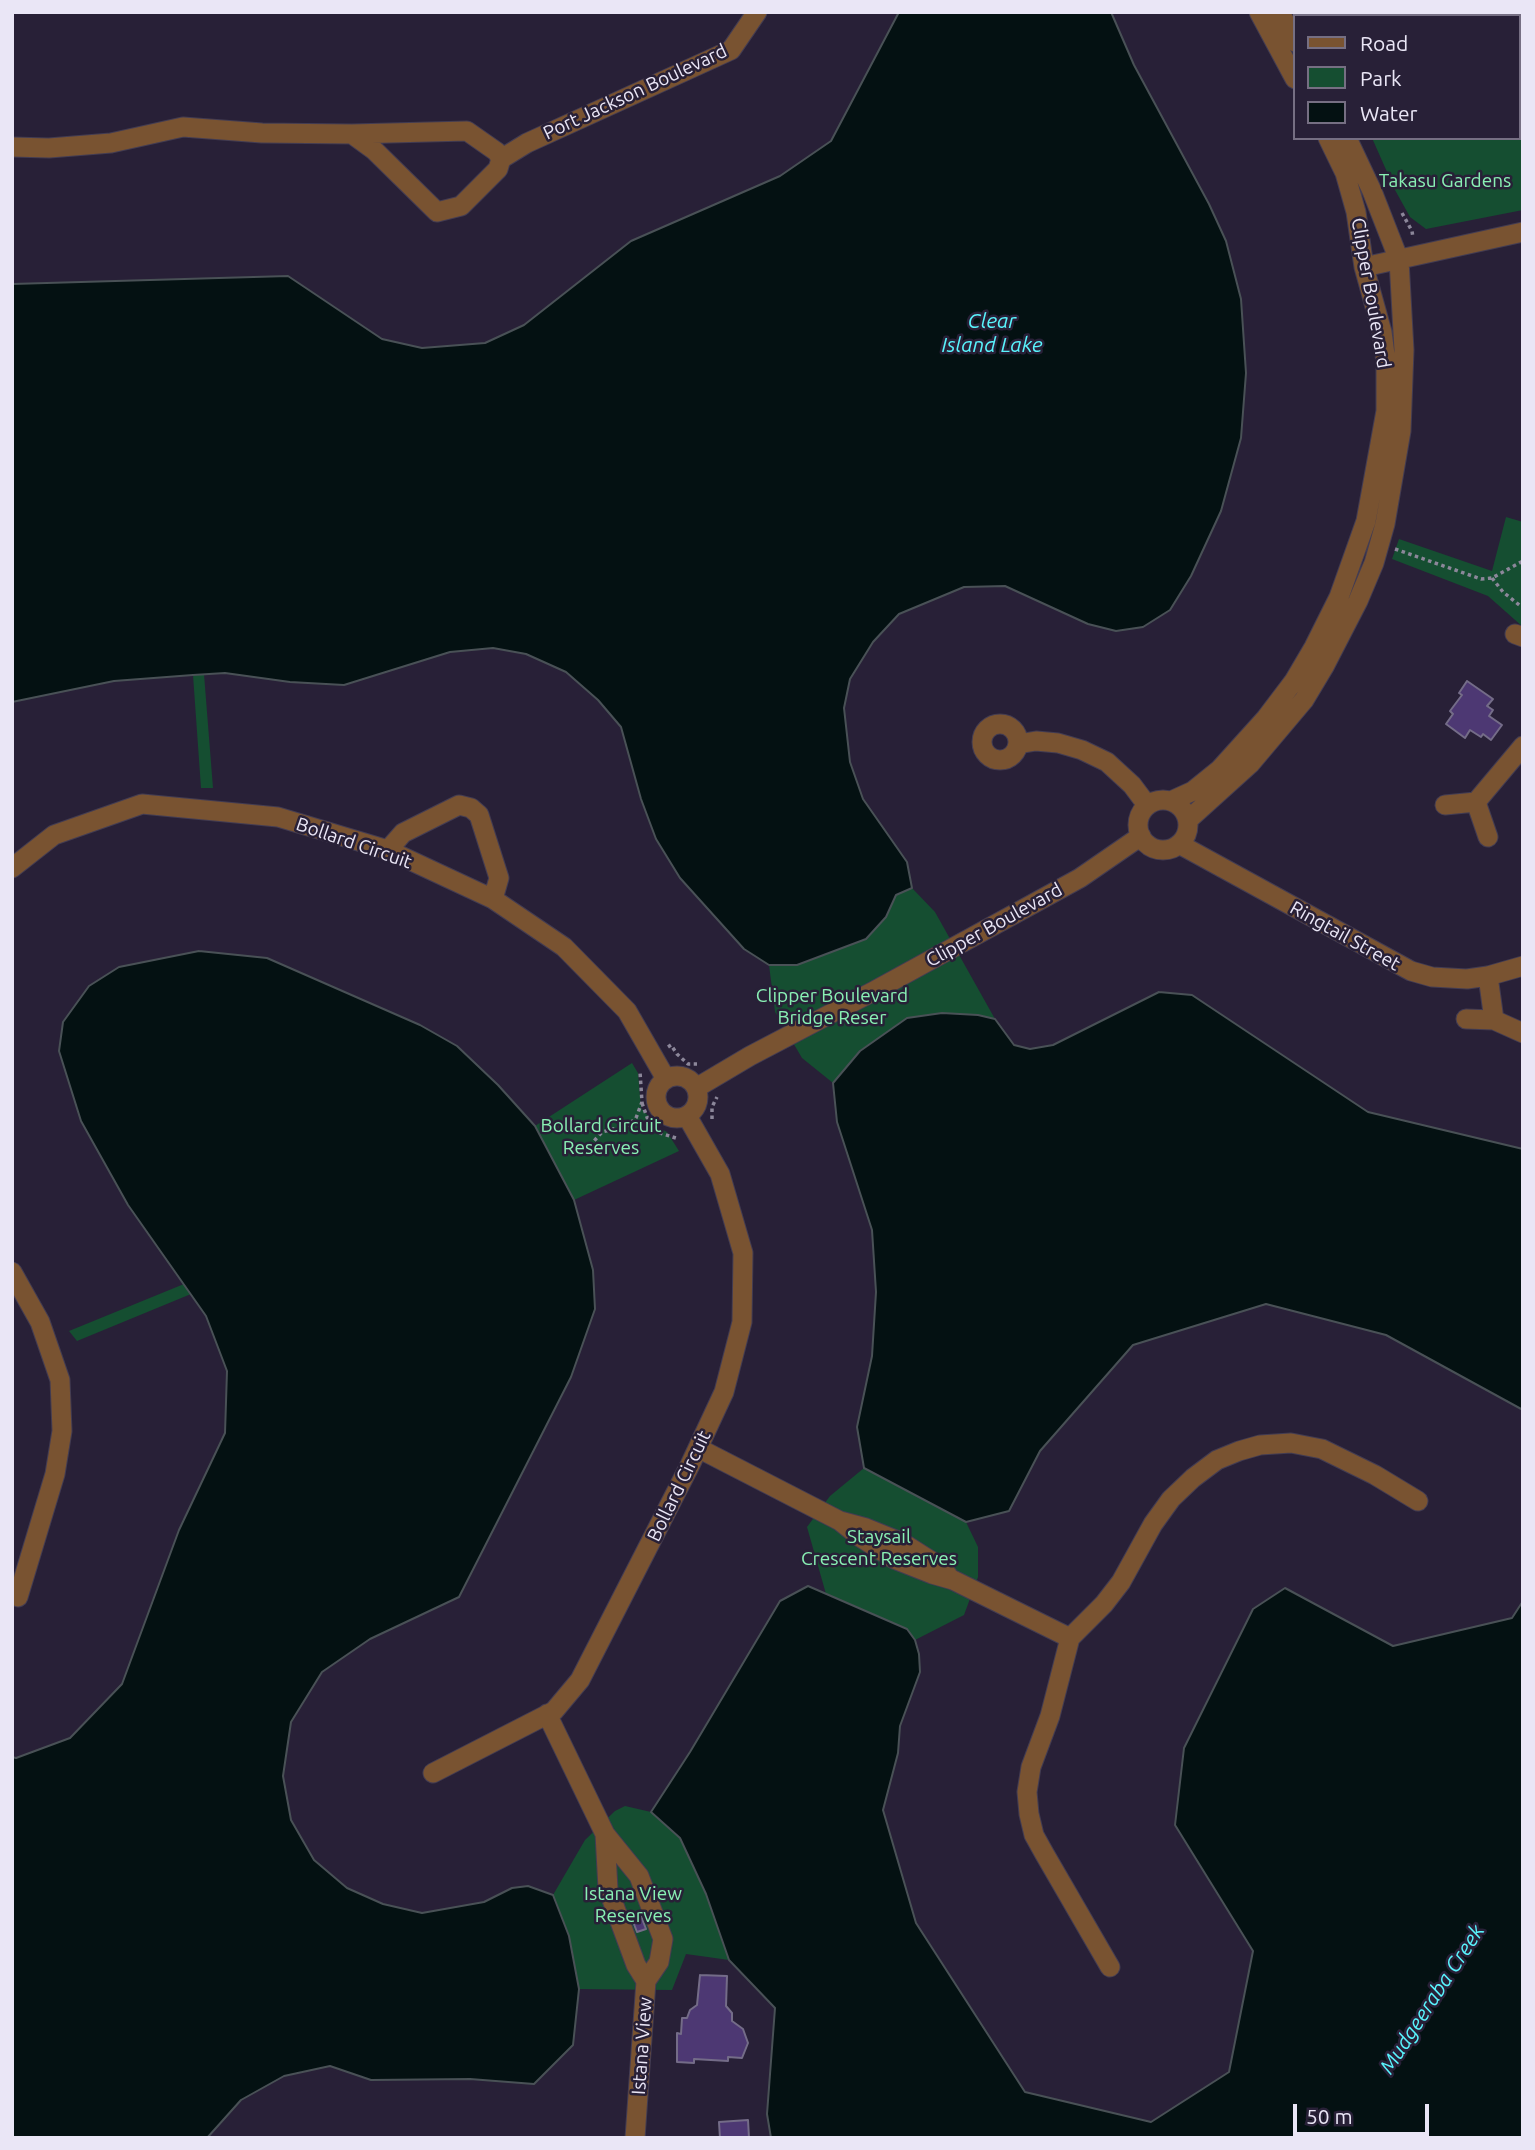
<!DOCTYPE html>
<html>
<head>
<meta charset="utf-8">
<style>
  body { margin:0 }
  #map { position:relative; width:1535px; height:2150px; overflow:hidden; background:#282037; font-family:Ubuntu,sans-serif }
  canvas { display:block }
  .frame { position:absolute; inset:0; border:14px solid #eae6f6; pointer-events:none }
  .legend { position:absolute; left:1293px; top:14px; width:228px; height:126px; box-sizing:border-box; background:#282037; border:2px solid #766f83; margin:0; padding:9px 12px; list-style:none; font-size:21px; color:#eae6f6 }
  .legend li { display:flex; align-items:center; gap:14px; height:35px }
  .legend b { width:35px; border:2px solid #766f83 }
  .scale { position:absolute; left:1293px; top:2104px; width:136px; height:32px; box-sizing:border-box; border:4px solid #eae6f6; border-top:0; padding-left:9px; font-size:21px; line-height:24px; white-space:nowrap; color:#eae6f6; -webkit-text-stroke:5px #282037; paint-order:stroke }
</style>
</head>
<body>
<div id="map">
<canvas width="1535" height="2150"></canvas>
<div class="frame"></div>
<ul class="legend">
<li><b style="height:9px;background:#795331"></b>Road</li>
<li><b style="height:19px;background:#154e31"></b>Park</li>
<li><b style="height:19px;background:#041112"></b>Water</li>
</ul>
<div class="scale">50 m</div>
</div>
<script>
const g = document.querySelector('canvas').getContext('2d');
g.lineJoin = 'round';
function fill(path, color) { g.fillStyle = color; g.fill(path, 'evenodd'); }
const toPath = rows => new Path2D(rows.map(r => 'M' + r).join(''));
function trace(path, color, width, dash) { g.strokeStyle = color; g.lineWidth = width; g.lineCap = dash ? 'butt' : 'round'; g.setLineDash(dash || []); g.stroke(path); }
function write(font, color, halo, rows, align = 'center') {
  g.font = font + ' Ubuntu,sans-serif'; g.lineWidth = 5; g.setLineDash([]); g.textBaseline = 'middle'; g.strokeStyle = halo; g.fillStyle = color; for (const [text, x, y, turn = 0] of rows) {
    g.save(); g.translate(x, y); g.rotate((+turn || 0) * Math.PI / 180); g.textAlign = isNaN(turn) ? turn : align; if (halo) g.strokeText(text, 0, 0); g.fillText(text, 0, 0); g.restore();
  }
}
const green = toPath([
  [1305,12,1523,12,1523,210,1426,229,1410,217,1395,190,1372,138,1519,138,1519,16,1307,16],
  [1506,517,1523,522,1523,627,1488,596,1392,559,1399,539,1492,571],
  [204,674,213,788,201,788,193,675],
  [912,888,935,912,995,1019,942,1013,860,1050,833,1083,802,1058,775,1012,769,965,797,965,866,939,886,917,896,895],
  [632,1063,638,1073,641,1108,658,1127,667,1132,679,1151,574,1200,535,1126],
  [184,1284,191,1294,77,1341,69,1331],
  [864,1468,966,1522,978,1547,978,1577,964,1615,915,1640,906,1629,826,1594,807,1527,830,1496],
  [625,1806,651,1812,680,1838,706,1894,729,1960,686,1954,672,1990,579,1989,569,1936,553,1895,585,1840,615,1811]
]);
const water = toPath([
  [899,12,1111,12,1134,65,1209,204,1226,241,1241,299,1246,373,1241,438,1221,511,1191,576,1170,610,1143,627,1116,631,1088,624,1005,586,964,587,899,614,873,642,850,679,844,708,850,762,863,799,907,862,912,888,896,895,886,917,866,939,797,965,769,965,744,949,680,878,656,839,641,799,621,727,598,700,566,672,526,654,493,648,450,652,344,685,290,682,225,673,193,675,114,681,12,702,12,284,288,276,382,339,422,348,485,343,524,325,631,241,780,176,831,141,899,12],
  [199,951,267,958,420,1025,457,1046,498,1085,535,1126,574,1200,593,1270,595,1309,571,1377,459,1597,370,1639,322,1672,291,1722,283,1776,291,1820,314,1860,347,1888,383,1904,422,1913,484,1902,512,1888,528,1886,553,1895,569,1936,579,1989,573,2045,534,2084,470,2079,371,2080,330,2066,284,2076,241,2100,207,2138,12,2138,12,1757,16,1758,70,1738,122,1684,179,1530,225,1433,227,1371,206,1316,128,1205,81,1121,59,1051,63,1022,89,986,119,967,199,951],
  [1159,992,1192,995,1368,1112,1523,1149,1523,1410,1386,1335,1266,1304,1133,1345,1040,1451,1009,1511,966,1522,864,1468,857,1427,872,1356,876,1292,872,1230,837,1122,833,1083,860,1051,907,1018,942,1013,978,1015,995,1019,1014,1045,1030,1049,1053,1045,1159,992],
  [808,1586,907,1629,915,1640,919,1654,920,1672,900,1726,898,1753,883,1810,916,1923,1025,2092,1151,2122,1229,2072,1253,1951,1175,1825,1184,1748,1253,1609,1285,1588,1393,1646,1512,1618,1523,1601,1523,2138,771,2138,767,2114,775,2008,729,1960,706,1894,680,1838,651,1812,690,1752,780,1601,808,1586]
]);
const building = toPath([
  [1467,681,1493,699,1487,706,1493,710,1489,716,1502,725,1491,740,1483,734,1481,737,1470,730,1465,738,1446,724,1453,714,1450,711,1462,695,1459,693,1467,681],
  [641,1916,646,1929,637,1932,632,1919,641,1916],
  [700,1975,727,1976,726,2006,732,2013,732,2021,743,2029,748,2043,742,2058,728,2057,728,2061,694,2059,694,2063,677,2062,677,2033,681,2034,682,2018,687,2018,690,2010,697,2005,700,1975],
  [748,2120,749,2138,720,2138,719,2122,748,2120]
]);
const path = toPath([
  [1402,213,1412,231,1413,238],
  [1395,549,1481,579,1492,578,1523,561],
  [1492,578,1503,592,1523,608],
  [668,1047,671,1045,677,1054,688,1064,697,1064],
  [642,1103,648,1120,653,1127,660,1133,679,1139],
  [712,1119,712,1107,717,1097],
  [585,1151,602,1132,628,1125,636,1118,642,1102,640,1072]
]);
const minor = toPath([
  [1259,12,1295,79],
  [1280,12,1295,42],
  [12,147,49,148,111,143,183,127,262,133,352,134,467,131,497,152,501,159,498,169,461,206,437,212,374,150,352,134],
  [501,159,527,143,731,50,757,12],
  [1364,267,1523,232],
  [1515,634,1523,637],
  '982 742a18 18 0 1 1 36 0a18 18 0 1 1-36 0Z',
  [1018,744,1036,741,1058,743,1082,750,1107,762,1132,785,1147,805],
  '1138 825a25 25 0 1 1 50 0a25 25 0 1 1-50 0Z',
  [1171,801,1193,791,1219,770,1266,718,1294,681,1314,647,1339,597,1366,521,1386,411,1386,362,1382,332,1364,267,1356,212,1345,173,1328,138],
  [1476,802,1488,837],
  [1445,805,1476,802,1523,746],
  [1188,820,1250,764,1304,700,1325,665,1358,601,1374,563,1385,524,1401,431,1404,350,1399,260,1372,191,1347,138],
  [1179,844,1411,971,1432,977,1467,979,1488,976,1523,966],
  [388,850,403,833,459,805,471,808,479,815,499,878,493,899],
  [12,868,54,835,142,804,278,817,388,850,493,899,564,947,627,1011,666,1079],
  [1488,976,1494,1020,1523,1033],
  [1466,1019,1494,1020],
  '656 1097a21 21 0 1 1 42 0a21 21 0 1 1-42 0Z',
  [696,1088,750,1056,874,991,1080,878,1141,836],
  [12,1272,40,1322,60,1380,62,1431,55,1474,18,1597],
  [698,1448,840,1521,866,1528,903,1543,936,1564,947,1574],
  [840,1521,860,1537,894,1559,932,1574,953,1580,1070,1638,1104,1604,1121,1582,1153,1524,1171,1499,1193,1478,1217,1460,1239,1451,1260,1445,1291,1443,1322,1449,1375,1475,1418,1501],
  [1070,1638,1050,1716,1031,1767,1027,1792,1029,1814,1034,1835,1044,1853,1110,1967],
  [547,1714,605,1834,639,1876,663,1939,659,1962,646,1981,635,2138],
  [433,1773,554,1711,580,1680,690,1465,724,1392,742,1322,743,1253,720,1174,687,1116],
  [605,1834,608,1889,636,1965,646,1981]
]);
const streetNames = [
  ["Port Jackson Boulevard",635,92,-25],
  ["Clipper Boulevard",1371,293,80],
  ["Bollard Circuit",354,843,19],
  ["Clipper Boulevard",994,925,-29],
  ["Ringtail Street",1345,936,29],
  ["Bollard Circuit",679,1486,-64],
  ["Istana View",642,2046,-86]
];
const parkNames = [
  ["Takasu Gardens",1445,181],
  ["Clipper Boulevard",832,996],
  ["Bridge Reser",832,1018],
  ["Bollard Circuit",601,1126],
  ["Reserves",601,1148],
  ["Staysail",879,1537],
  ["Crescent Reserves",879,1559],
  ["Istana View",633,1894],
  ["Reserves",633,1916]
];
const waterNames = [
  ["Clear",992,321],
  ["Island Lake",992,345],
  ["Mudgeeraba Creek",1432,1999,-57]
];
fill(green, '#154e31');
fill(water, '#041112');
trace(water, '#495156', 2);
fill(building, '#4d3873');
trace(building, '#746c88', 2);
trace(minor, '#433c52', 21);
trace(path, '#8c879a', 3.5, [3.5, 3.5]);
trace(minor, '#795331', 19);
write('19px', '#eae6f6', '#282037', streetNames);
write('19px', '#89f0b4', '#282037', parkNames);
write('italic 21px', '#59f4fd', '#282037', waterNames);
</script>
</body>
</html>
